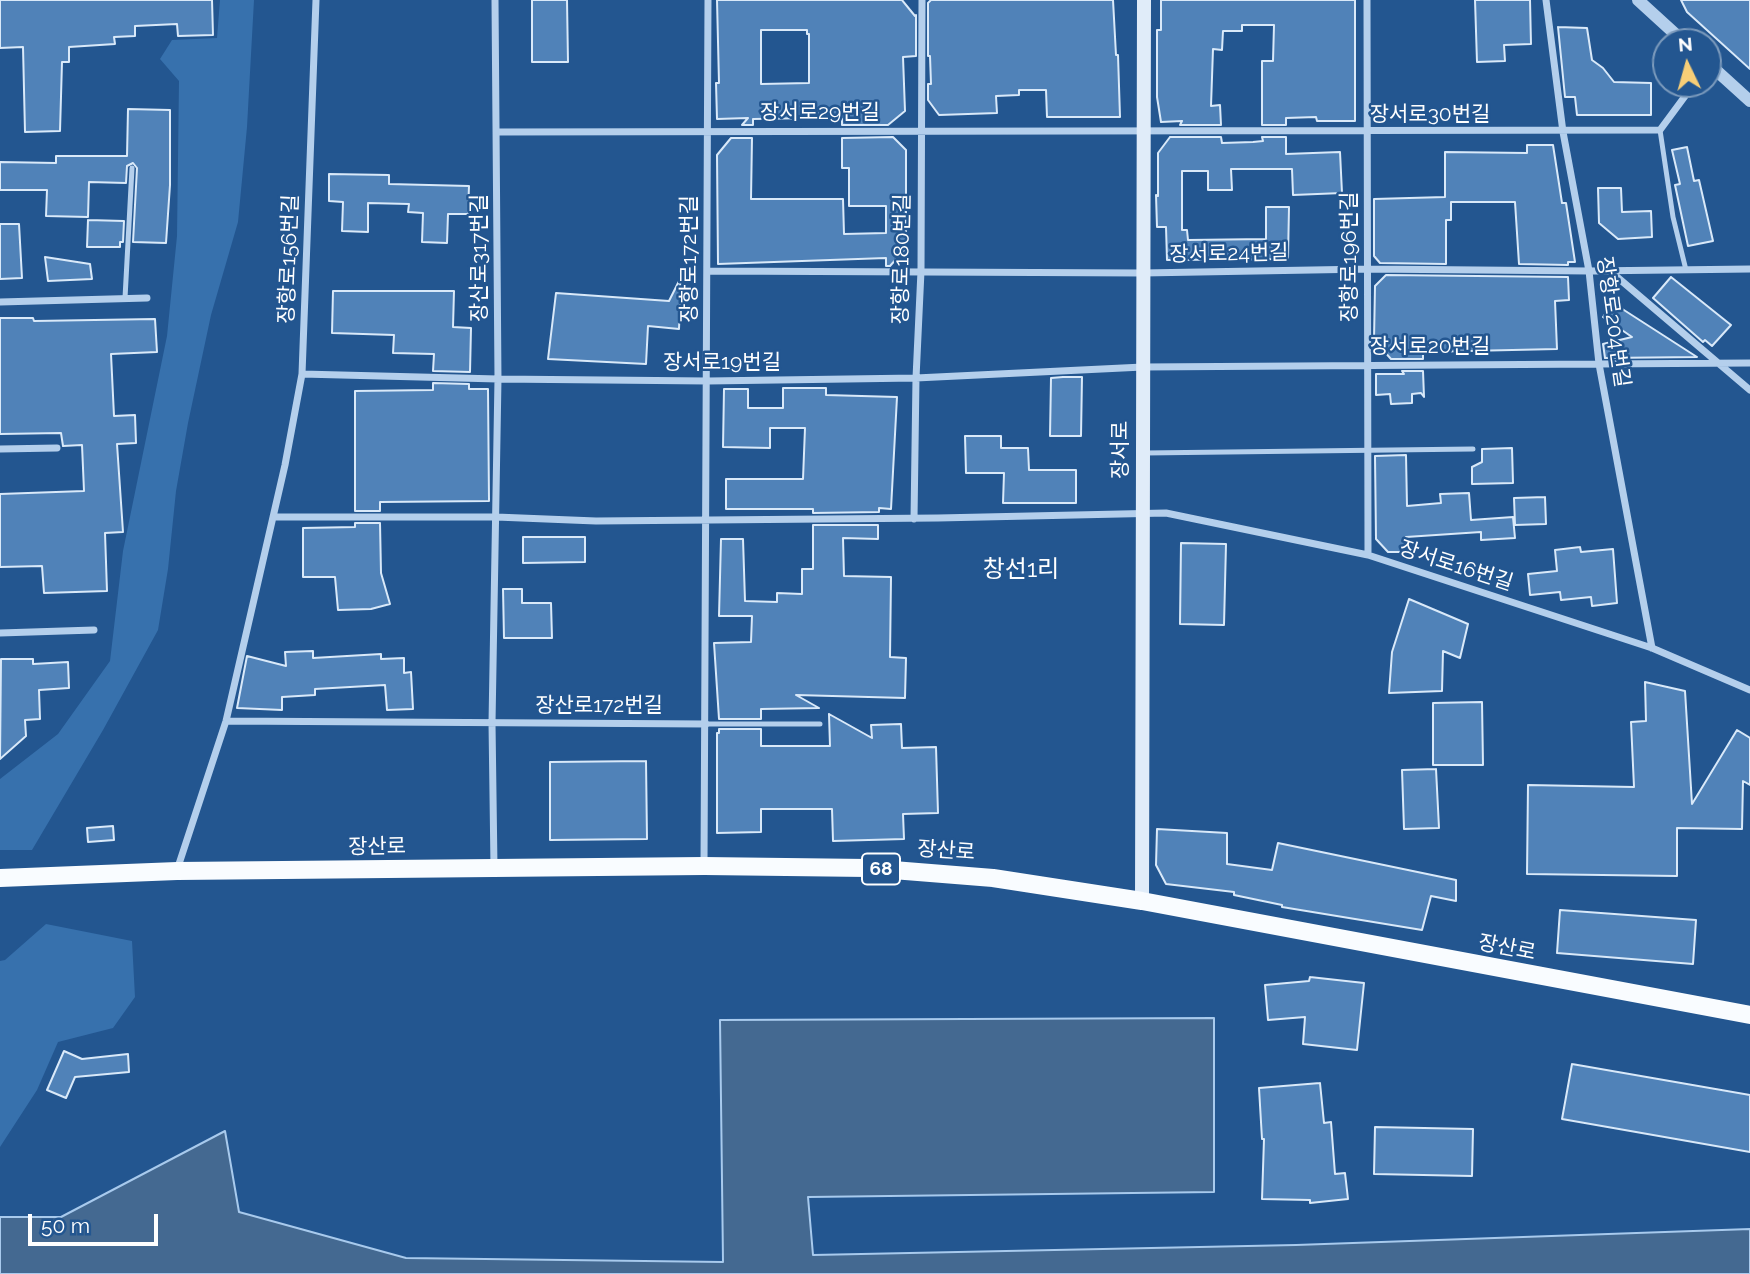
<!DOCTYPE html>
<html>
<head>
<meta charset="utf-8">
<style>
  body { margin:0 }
  #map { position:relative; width:1750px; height:1274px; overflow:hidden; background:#235690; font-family:Raleway,sans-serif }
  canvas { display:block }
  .north { position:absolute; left:1652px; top:28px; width:70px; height:70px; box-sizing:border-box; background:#235690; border:2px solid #7b9abc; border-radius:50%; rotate:355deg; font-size:19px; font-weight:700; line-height:28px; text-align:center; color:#fff }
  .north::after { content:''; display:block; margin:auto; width:24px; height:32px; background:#f7ce77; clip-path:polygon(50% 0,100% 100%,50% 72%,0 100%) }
  .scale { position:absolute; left:28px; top:1214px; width:130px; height:32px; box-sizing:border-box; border:4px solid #fff; border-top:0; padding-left:9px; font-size:21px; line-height:24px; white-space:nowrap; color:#fff; -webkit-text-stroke:5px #235690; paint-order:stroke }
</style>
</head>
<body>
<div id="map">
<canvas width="1750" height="1274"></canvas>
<div class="north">N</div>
<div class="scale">50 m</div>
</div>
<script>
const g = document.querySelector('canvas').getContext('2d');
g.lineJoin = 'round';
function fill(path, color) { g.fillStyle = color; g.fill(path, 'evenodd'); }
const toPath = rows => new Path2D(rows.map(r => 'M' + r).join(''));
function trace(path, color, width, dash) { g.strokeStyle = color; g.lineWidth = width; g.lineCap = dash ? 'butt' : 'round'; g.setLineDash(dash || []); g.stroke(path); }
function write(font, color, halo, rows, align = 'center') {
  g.font = font + ' Raleway,"Noto Sans KR",sans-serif'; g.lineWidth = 5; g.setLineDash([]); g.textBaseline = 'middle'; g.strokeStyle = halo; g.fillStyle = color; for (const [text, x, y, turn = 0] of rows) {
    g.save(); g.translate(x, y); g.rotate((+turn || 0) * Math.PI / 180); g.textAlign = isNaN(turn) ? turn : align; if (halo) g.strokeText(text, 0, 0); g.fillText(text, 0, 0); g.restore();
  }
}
const green = toPath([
  [220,0,254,0,247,127,238,222,211,315,188,423,176,491,168,569,158,630,103,730,32,850,0,850,0,779,58,734,110,661,123,551,167,336,177,236,179,81,160,59,172,40,217,38],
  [46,924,132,941,135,997,113,1028,58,1042,37,1090,0,1147,0,961,5,960]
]);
const water = toPath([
  [1214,1018,1214,1192,808,1197,813,1255,1296,1245,1750,1229,1750,1274,0,1274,0,1217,61,1217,225,1131,239,1212,406,1258,723,1262,720,1020,1214,1018]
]);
const building = toPath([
  [0,0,212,0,213,35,178,36,177,24,135,26,135,36,114,37,115,44,69,47,69,62,62,62,60,131,25,132,23,47,0,48,0,0],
  [532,0,567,0,568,62,532,62,532,0],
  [717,0,902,0,915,16,916,15,916,56,903,57,905,111,888,125,842,125,842,119,813,120,813,118,753,119,753,125,742,125,748,118,717,119,716,83,719,83,717,0],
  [761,30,807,30,807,34,809,34,809,83,761,84,761,30],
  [931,0,1113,0,1116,55,1118,55,1120,117,1047,117,1046,90,1019,90,1019,95,996,96,997,113,939,115,928,100,928,84,931,84,930,56,928,56,928,3,931,0],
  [1161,0,1355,0,1355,121,1317,121,1316,117,1286,118,1286,125,1262,125,1262,61,1273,61,1274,25,1242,25,1242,31,1223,31,1222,50,1213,49,1211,106,1220,105,1221,125,1180,125,1182,121,1161,122,1157,97,1157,30,1161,30,1161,0],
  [1475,0,1530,0,1531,44,1504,45,1505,61,1477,62,1475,0],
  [1681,0,1750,0,1750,69,1687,12,1681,0],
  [1558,27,1587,28,1592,60,1603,68,1614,82,1651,83,1651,115,1577,115,1575,97,1565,97,1558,27],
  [128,109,170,110,170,185,166,243,133,242,137,168,133,163,127,166,126,183,89,182,88,217,46,216,47,190,0,190,0,162,56,163,56,156,127,156,128,109],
  [893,137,906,150,906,248,890,266,886,266,886,258,718,264,717,155,731,138,752,138,751,199,843,199,844,234,886,233,886,206,849,206,849,168,842,168,842,138,893,137],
  [1170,137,1221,137,1222,143,1253,142,1263,141,1262,137,1286,137,1286,154,1340,152,1342,193,1293,195,1292,169,1231,169,1232,190,1208,190,1208,171,1182,171,1182,230,1187,230,1188,240,1266,239,1266,207,1289,207,1288,259,1167,260,1166,227,1157,227,1156,195,1158,196,1158,153,1170,137],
  [1527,145,1553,145,1562,203,1566,203,1575,262,1568,262,1568,265,1519,264,1515,202,1451,202,1451,220,1446,220,1446,264,1380,263,1374,256,1374,199,1445,197,1445,152,1527,153,1527,145],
  [1687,147,1694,181,1699,180,1713,241,1688,246,1675,185,1680,184,1672,150,1687,147],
  [329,174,389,175,389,184,469,186,468,214,448,214,447,243,422,242,423,213,408,212,409,204,368,203,368,232,342,231,343,202,329,201,329,174],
  [1598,188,1621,188,1622,212,1651,211,1652,237,1618,239,1599,223,1598,188],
  [88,220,124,221,123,242,120,242,120,247,87,247,88,220],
  [0,224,19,224,22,278,0,279,0,224],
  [45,257,90,264,92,279,48,281,45,257],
  [1386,275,1568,277,1569,300,1555,301,1557,349,1423,352,1423,359,1391,359,1374,340,1375,286,1386,275],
  [681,277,680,286,686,289,689,294,680,304,679,329,648,326,646,364,548,359,556,293,669,301,681,277],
  [1671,277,1731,325,1712,346,1705,340,1703,342,1653,298,1671,277],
  [333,291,454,291,453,327,471,328,470,372,433,371,434,354,393,353,394,335,332,333,333,291],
  [1613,303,1697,357,1605,358,1603,344,1632,337,1603,317,1613,303],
  [0,318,33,318,34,321,155,319,157,352,111,354,114,416,135,415,136,443,117,444,123,532,105,533,107,591,44,593,42,566,0,567,0,494,84,491,82,445,63,446,61,433,0,434,0,318],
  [1402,371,1423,371,1424,397,1421,393,1412,394,1412,403,1391,404,1390,394,1376,395,1376,374,1404,374,1402,371],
  [1063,377,1082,377,1081,436,1050,436,1051,378,1063,377],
  [433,383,469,384,469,389,488,389,489,501,380,502,380,511,355,511,355,391,433,390,433,383],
  [783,388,826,388,826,395,897,397,891,509,879,508,879,512,813,513,813,509,726,509,726,479,803,479,805,428,770,428,770,448,723,447,724,389,748,389,748,408,783,408,783,388],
  [965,436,1001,436,1001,448,1028,448,1029,470,1076,470,1076,503,1003,503,1004,473,966,473,965,436],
  [1512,448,1513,483,1472,484,1472,467,1482,462,1482,449,1512,448],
  [1406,455,1407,506,1441,503,1440,494,1469,493,1471,520,1513,517,1515,538,1481,540,1481,532,1406,537,1406,552,1388,552,1376,539,1375,456,1406,455],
  [1545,497,1546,524,1515,525,1514,498,1545,497],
  [355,523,380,523,381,573,390,604,371,609,338,610,335,577,303,577,303,528,355,527,355,523],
  [813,525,878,525,878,539,843,538,844,576,891,577,890,657,906,658,905,698,796,695,819,708,761,709,761,719,719,719,714,643,751,642,752,616,719,616,721,539,743,539,745,601,777,602,777,593,802,594,802,569,813,569,813,525],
  [523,537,585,537,585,562,523,563,523,537],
  [1181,543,1226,544,1224,625,1180,624,1181,543],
  [1580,547,1581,552,1613,549,1617,603,1592,606,1591,597,1561,600,1560,592,1530,595,1528,574,1557,571,1555,550,1580,547],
  [503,589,522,589,522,603,551,603,552,638,504,638,503,589],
  [1409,599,1468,624,1460,658,1443,651,1442,691,1389,693,1392,652,1409,599],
  [313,651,313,658,381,654,381,659,404,658,404,673,411,672,413,709,387,710,385,685,315,689,315,695,282,697,282,710,237,708,247,656,286,666,285,652,313,651],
  [1,659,33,659,33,664,68,662,69,688,39,690,40,719,25,720,26,736,0,759,1,659],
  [1645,682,1685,691,1692,804,1737,730,1750,738,1750,785,1743,781,1742,829,1677,828,1677,876,1527,874,1528,785,1634,787,1631,722,1646,721,1645,682],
  [1482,702,1483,765,1433,765,1433,703,1482,702],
  [829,714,872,738,871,725,901,724,902,748,936,747,938,813,903,814,904,839,833,841,832,809,761,809,761,832,717,833,717,733,719,733,719,729,761,729,761,746,830,746,829,714],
  [646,761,647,839,550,840,550,762,646,761],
  [1436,769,1439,828,1404,829,1402,770,1436,769],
  [113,826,114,840,88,842,87,828,113,826],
  [1157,829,1227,833,1227,864,1272,870,1278,843,1456,880,1456,901,1431,896,1422,930,1282,907,1282,905,1234,895,1234,892,1166,884,1156,865,1157,829],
  [1560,910,1696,920,1693,964,1557,953,1560,910],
  [1310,977,1364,983,1357,1050,1303,1044,1305,1017,1268,1020,1265,985,1309,981,1310,977],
  [64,1051,82,1059,128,1054,129,1072,75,1077,66,1098,47,1090,64,1051],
  [1572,1064,1750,1095,1750,1152,1562,1119,1572,1064],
  [1320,1083,1324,1123,1331,1122,1335,1174,1345,1173,1348,1199,1310,1203,1310,1200,1262,1199,1264,1139,1262,1139,1259,1088,1320,1083],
  [1375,1127,1473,1129,1472,1176,1374,1174,1375,1127]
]);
const service = toPath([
  [1660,130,1673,217,1686,270],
  [125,298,132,168],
  [1145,453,1473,449],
  [706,724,820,724]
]);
const minor = toPath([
  [1367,0,1368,555],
  [1546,0,1563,132,1589,271,1599,364,1652,648],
  [496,132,1660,130,1694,84],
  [708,271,1143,273,1368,269,1589,271,1750,269],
  [1610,271,1750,390],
  [0,302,147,298],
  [302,374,498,379,708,381,916,378,1143,367,1750,363],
  [0,449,57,448],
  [273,517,496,517,596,521,938,518,1166,513,1368,555,1652,648,1750,690],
  [914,519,916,378,921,271,922,0],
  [0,633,94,630],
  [226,721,706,724],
  [704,864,708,0],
  [494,867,492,723,498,379,495,0],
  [177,870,226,721,285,465,302,374,316,0]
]);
const tertiary = toPath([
  [1638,0,1684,42],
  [1708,63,1750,101]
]);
const secondary = toPath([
  [1142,901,1144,0]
]);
const primary = toPath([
  [0,878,177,871,704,866,868,868,993,878,1142,901,1750,1015]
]);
const shields = [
  [881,869,38]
];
const shieldNames = [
  ["68",881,869]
];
const streetNames = [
  ["장서로29번길",820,113],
  ["장서로30번길",1430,115],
  ["장서로24번길",1229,254,-1],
  ["장항로196번길",1350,257,-90],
  ["장산로317번길",480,258,-90],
  ["장항로156번길",289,259,-88],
  ["장항로172번길",690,259,-90],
  ["장항로180번길",902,259,-89],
  ["장항로204번길",1613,322,82],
  ["장서로20번길",1430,347],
  ["장서로19번길",722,363],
  ["장서로",1121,450,-90],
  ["장서로16번길",1456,566,18],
  ["장산로172번길",599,706],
  ["장산로",377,847,-1],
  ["장산로",946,851,4],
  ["장산로",1507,948,11]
];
const quarterNames = [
  ["창선1리",1021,570]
];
fill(green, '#3771ad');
fill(water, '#446991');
trace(water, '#a8caed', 2);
fill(building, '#5082b8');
trace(building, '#d9e9f9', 2);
trace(service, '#b4cfec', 5);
trace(minor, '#b4cfec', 7);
trace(tertiary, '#b4cfec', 12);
trace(secondary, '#e0ecf9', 14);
trace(primary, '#f9fcff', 18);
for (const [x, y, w] of shields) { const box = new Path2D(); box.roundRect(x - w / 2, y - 15.5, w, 31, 5); g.fillStyle = '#235690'; g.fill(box); trace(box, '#fff', 2); }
write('bold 19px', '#fff', null, shieldNames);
write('21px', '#fff', '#235690', streetNames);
write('24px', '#fff', '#235690', quarterNames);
</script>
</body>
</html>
